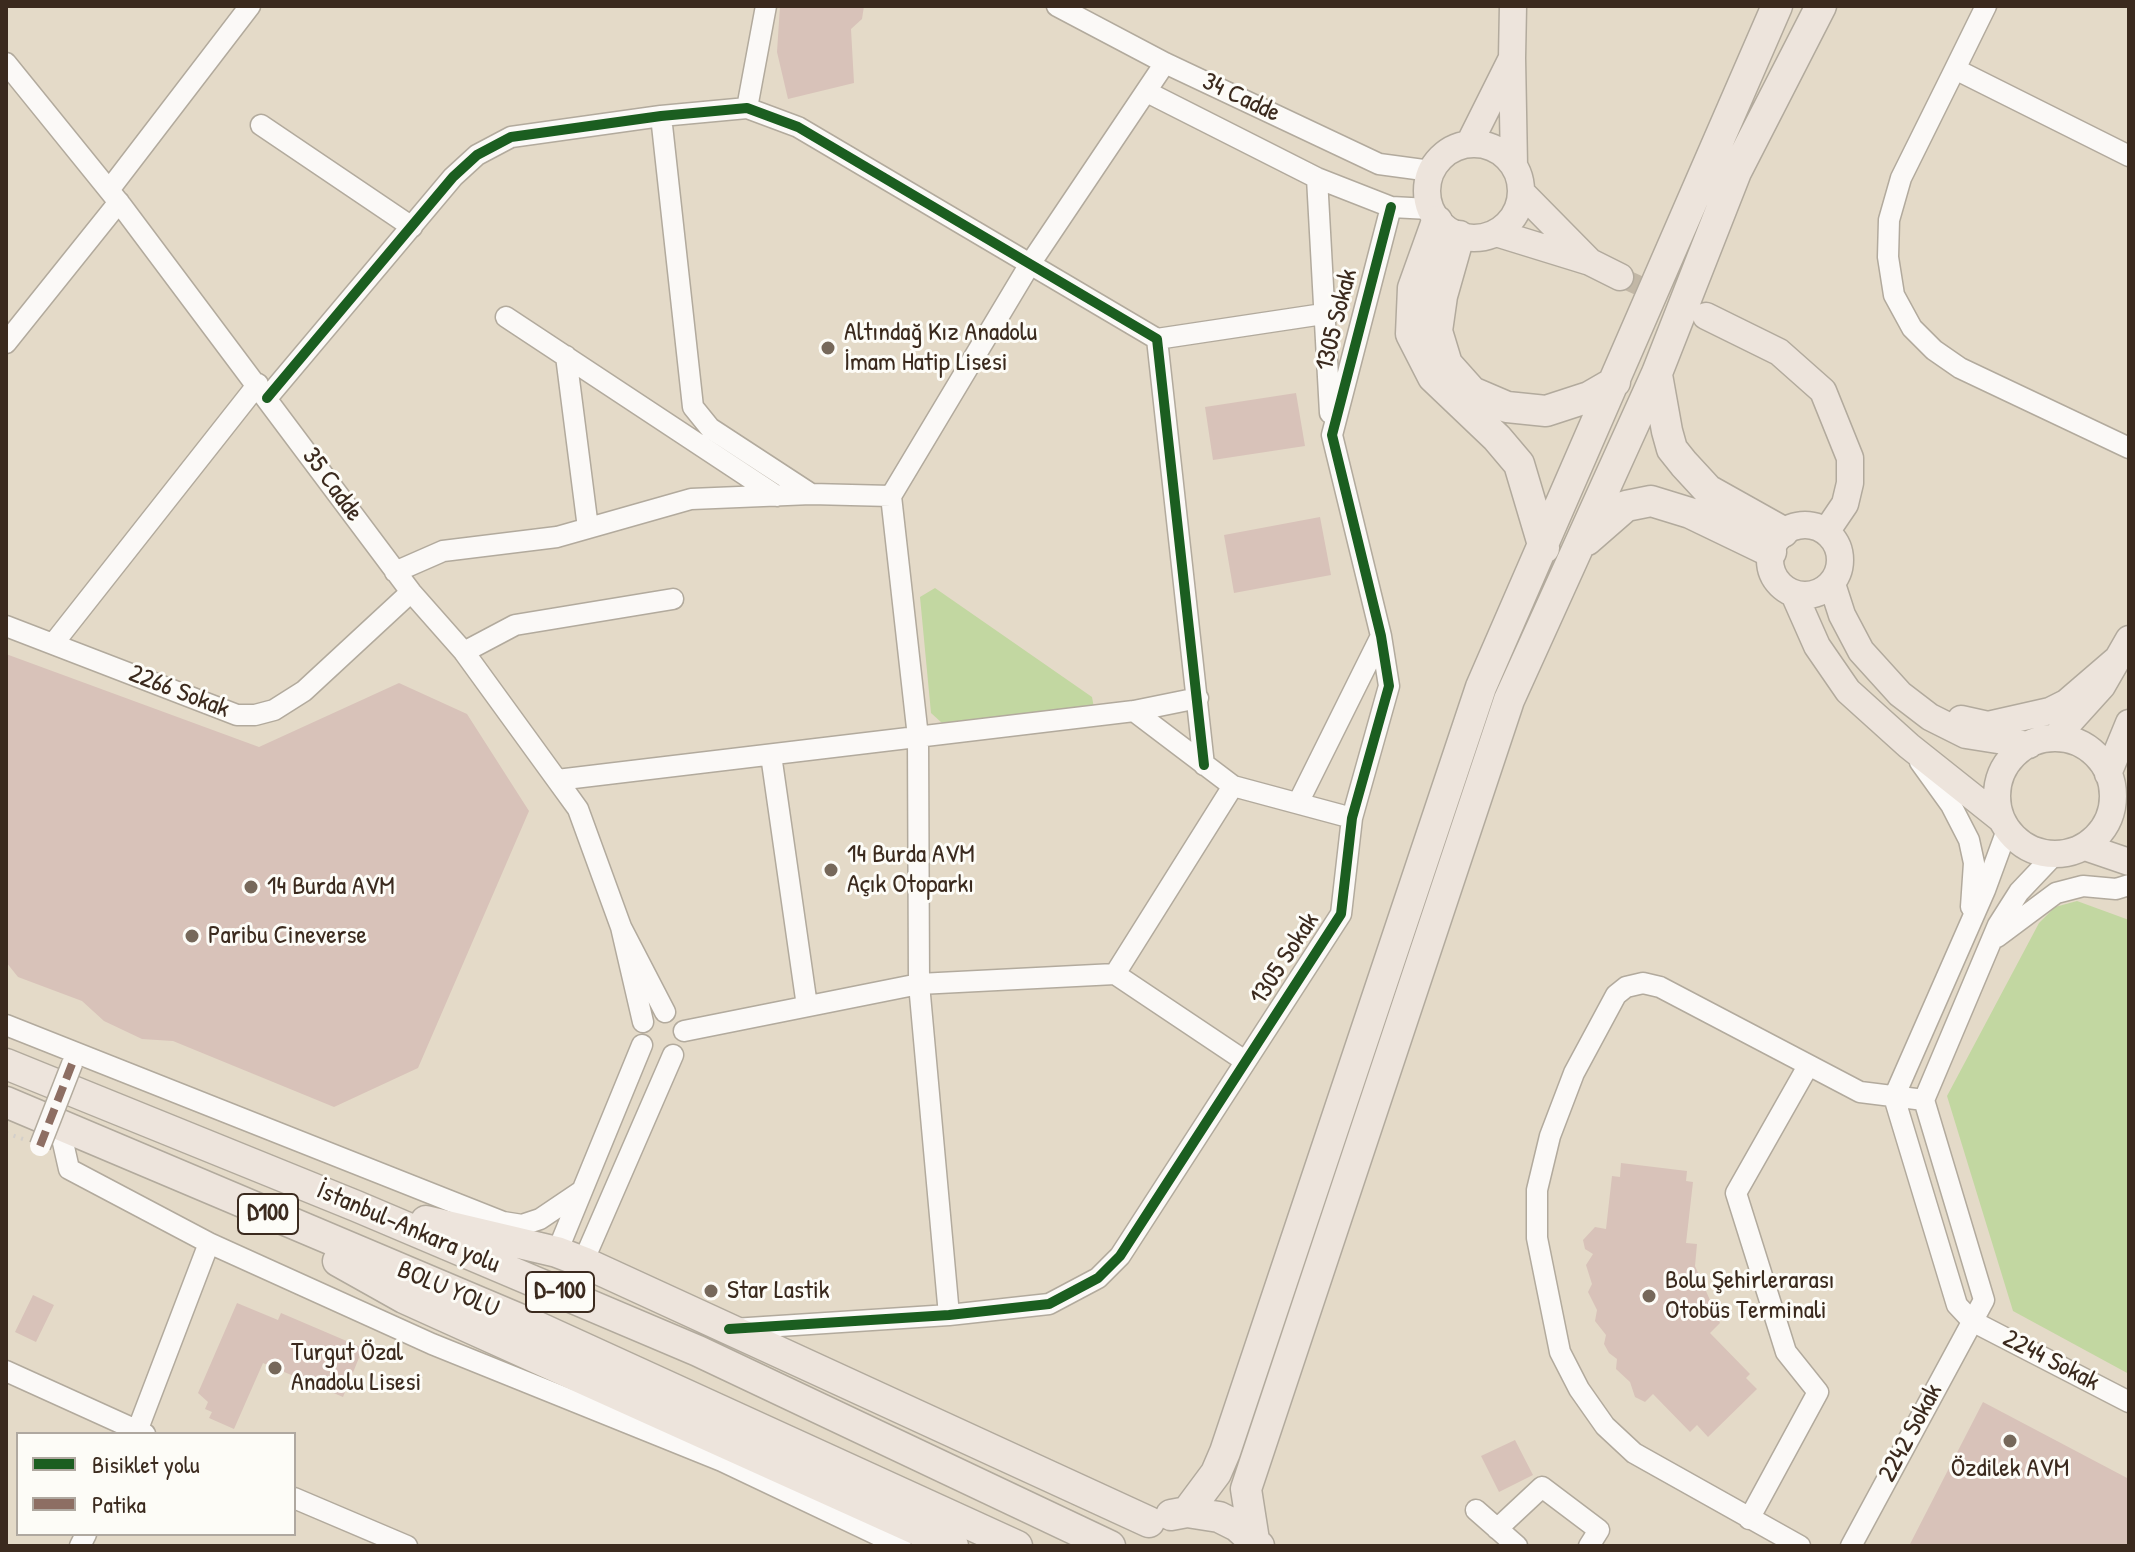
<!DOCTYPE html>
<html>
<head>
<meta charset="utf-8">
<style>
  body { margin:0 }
  #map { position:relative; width:2135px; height:1552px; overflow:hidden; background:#e4dac8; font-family:"Patrick Hand",sans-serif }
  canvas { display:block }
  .frame { position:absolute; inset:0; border:8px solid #3b2a1e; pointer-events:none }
  .legend { position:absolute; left:16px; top:1432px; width:280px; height:104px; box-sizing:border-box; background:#fdfcf7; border:2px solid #afa8a0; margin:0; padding:10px 14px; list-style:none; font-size:24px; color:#3b2a1e }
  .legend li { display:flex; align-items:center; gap:16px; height:40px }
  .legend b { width:40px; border:2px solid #afa8a0 }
</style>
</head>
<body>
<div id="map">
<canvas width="2135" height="1552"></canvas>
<div class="frame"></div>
<ul class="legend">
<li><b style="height:10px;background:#1b5e20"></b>Bisiklet yolu</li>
<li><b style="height:10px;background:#8d6e63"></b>Patika</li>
</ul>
</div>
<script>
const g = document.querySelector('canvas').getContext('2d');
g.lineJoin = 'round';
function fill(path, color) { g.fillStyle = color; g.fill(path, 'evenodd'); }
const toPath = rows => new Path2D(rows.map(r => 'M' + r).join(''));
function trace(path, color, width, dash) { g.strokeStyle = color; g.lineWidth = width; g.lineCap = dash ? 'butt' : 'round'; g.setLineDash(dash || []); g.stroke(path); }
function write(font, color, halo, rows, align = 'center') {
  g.font = font + ' "Patrick Hand",sans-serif'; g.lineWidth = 6; g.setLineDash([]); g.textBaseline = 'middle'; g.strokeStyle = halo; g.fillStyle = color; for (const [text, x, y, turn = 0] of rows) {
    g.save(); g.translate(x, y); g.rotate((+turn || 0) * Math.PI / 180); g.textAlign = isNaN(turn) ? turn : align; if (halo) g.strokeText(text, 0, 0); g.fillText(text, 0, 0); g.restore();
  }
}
const green = toPath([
  [935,588,1092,697,1094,708,942,723,931,713,920,597],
  [2077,901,2129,920,2129,1374,2013,1311,1947,1096,2039,923,2055,907]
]);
const building = toPath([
  [780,6,864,6,862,19,851,29,854,83,788,99,777,52],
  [1296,393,1305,446,1213,460,1205,407],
  [1320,517,1331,575,1234,593,1224,535],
  [6,654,259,747,399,683,467,714,529,811,418,1068,334,1107,173,1041,142,1039,104,1021,82,1001,18,977,6,962],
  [1621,1163,1687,1171,1686,1181,1693,1182,1686,1243,1697,1244,1695,1266,1720,1323,1710,1333,1750,1374,1746,1378,1757,1389,1708,1437,1697,1425,1690,1432,1653,1394,1645,1402,1635,1397,1630,1382,1616,1369,1617,1359,1609,1353,1604,1344,1606,1335,1595,1321,1597,1310,1588,1292,1592,1284,1586,1265,1593,1254,1585,1249,1583,1240,1595,1227,1606,1229,1612,1176,1620,1177],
  [33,1295,54,1305,36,1342,15,1332],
  [237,1303,278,1320,281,1313,363,1348,343,1397,263,1363,234,1429,209,1418,212,1412,205,1409,208,1402,198,1393],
  [1983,1402,2129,1479,2129,1546,1909,1546],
  [1515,1440,1533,1475,1499,1492,1481,1456]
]);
const minorTunnel = toPath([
  [1620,277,1695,311]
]);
const path = toPath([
  [6,1133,23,1139]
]);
const minor = toPath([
  [1057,6,1165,63,1379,164,1431,171],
  [1986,6,1955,69,2129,156],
  [6,63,121,205,411,592,464,652,557,780,578,809,621,927],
  [1955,69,1901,178,1889,220,1888,257,1894,295,1912,328,1934,350,1960,368,2129,448],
  [1147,92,1317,178,1391,207,1430,209],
  [747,108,766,6],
  [661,116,693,407,710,428,811,494],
  [261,125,412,227],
  [1317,178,1330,413],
  [109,190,250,6],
  [506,317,777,496],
  [1157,339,1323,314],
  [6,343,119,202],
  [566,356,588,528],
  [267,398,453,177,477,155,511,137,661,116,747,108,798,127,1157,339,1204,765],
  [395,572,443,551,557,537,691,499,811,494,891,496],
  [6,626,237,715,255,715,274,710,304,691,411,592],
  [53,644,258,384],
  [464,652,515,625,673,599],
  [1134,711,1233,786,1352,818],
  [771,755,807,1006],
  [1920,762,1951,805,1969,840,1974,863,1971,907],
  [557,780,1134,711,1198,698],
  [1298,803,1381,636],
  [2007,830,1985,890,1894,1097,1957,1305,1972,1321,2129,1402],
  [1997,937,2056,893,2083,886,2116,889,2129,885],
  [1115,974,1233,786],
  [643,1022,621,927,665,1012],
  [6,1025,503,1222,522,1225,540,1219,580,1192],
  [684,1031,919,984,1115,974,1245,1061],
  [59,1125,69,1169,209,1243,432,1344,722,1461,901,1546],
  [557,1252,642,1045],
  [583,1262,673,1055],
  [949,1315,919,984,918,737,891,496,1030,264,1165,63],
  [733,1329,949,1315,1049,1304,1098,1278,1120,1256,1341,914,1352,818,1389,686,1381,636,1332,435,1391,207],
  [6,1371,145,1434],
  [136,1434,209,1243],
  [294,1498,407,1546],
  [1476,1510,1517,1546],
  [1749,1519,1818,1392,1786,1352,1736,1193,1808,1066],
  [1497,1529,1542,1487,1599,1530,1589,1546],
  [80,1546,86,1534],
  [1800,1546,1634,1453,1605,1426,1579,1389,1560,1352,1537,1238,1537,1190,1550,1136,1574,1073,1616,995,1626,987,1643,983,1660,987,1860,1092,1924,1100],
  [1851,1546,1984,1300,1924,1100,1998,925,2019,892,2055,854]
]);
const major = toPath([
  [1512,58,1513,6],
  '1427 191a47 47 0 1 1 94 0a47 47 0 1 1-94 0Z',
  [1469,144,1512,58,1514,166],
  [1496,233,1590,262,1521,192],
  [1590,262,1620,277],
  [1706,316,1779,352,1823,391,1850,458,1850,483,1845,504,1826,532],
  '1770 560a35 35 0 1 1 70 0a35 35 0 1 1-70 0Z',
  [1832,584,1842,615,1861,651,1900,694,1930,717,1966,735,2029,745],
  [1794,594,1817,646,1848,691,1909,746,2002,820],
  [1961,719,1988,725,2050,711,2066,703,2116,660],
  [2055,738,2102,686,2129,639],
  '1997 796a58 58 0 1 1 116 0a58 58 0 1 1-116 0Z',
  [2108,774,2129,723],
  [2085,847,2129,862]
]);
const highway = toPath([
  [1437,221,1413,288,1411,334,1433,377,1497,438,1519,464,1544,548],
  [1459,236,1442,296,1437,331,1447,364,1472,392,1507,407,1546,411,1589,397,1615,382],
  [1657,375,1667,431,1672,449,1684,464,1708,490,1783,532],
  [1587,540,1626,506,1651,501,1690,513,1771,552],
  [6,1064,356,1206,698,1351,1110,1546],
  [6,1102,531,1324,1017,1546],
  [426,1221,557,1252,583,1262,1149,1522],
  [338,1261,404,1298,953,1546],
  [1187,1512,1216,1473,1225,1452,1481,687,1777,6],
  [1171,1515,1187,1512,1219,1517,1237,1526,1259,1546],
  [1254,1540,1246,1489,1509,700,1657,373,1736,172,1821,6]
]);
const minorBridge = toPath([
  [40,1146,72,1064]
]);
const quiet = toPath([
  [40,1146,72,1064]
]);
const cycleway = toPath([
  [267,398,453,177,477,155,511,137,661,116,747,108,798,127,1157,339,1204,765],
  [729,1329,949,1315,1049,1304,1098,1278,1120,1256,1341,914,1352,818,1389,686,1381,636,1332,435,1391,207]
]);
const markers = [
  [828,348,8,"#76685a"],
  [831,870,8,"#76685a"],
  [251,887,8,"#76685a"],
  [192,936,8,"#76685a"],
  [711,1291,8,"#76685a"],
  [1649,1296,8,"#76685a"],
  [275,1368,8,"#76685a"],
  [2010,1441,8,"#76685a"]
];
const shields = [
  [268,1214,60],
  [560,1292,68]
];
const shieldNames = [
  ["D100",268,1214],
  ["D-100",560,1292]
];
const streetNames = [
  ["34 Cadde",1241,98,25],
  ["1305 Sokak",1337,320,-76],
  ["35 Cadde",332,485,54],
  ["2266 Sokak",179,692,21],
  ["1305 Sokak",1285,959,-57],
  ["İstanbul-Ankara yolu",408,1228,23],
  ["BOLU YOLU",448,1290,23],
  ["2244 Sokak",2051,1361,27],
  ["2242 Sokak",1911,1433,-62]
];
const poiNames = [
  ["Altındağ Kız Anadolu",844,333],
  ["İmam Hatip Lisesi",844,363],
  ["14 Burda AVM",847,855],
  ["Açık Otoparkı",847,885],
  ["14 Burda AVM",267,887],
  ["Paribu Cineverse",208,936],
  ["Bolu Şehirlerarası",1665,1281],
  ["Otobüs Terminali",1665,1311],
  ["Star Lastik",727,1291],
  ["Turgut Özal",291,1353],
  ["Anadolu Lisesi",291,1383],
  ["Özdilek AVM",2010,1469,"center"]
];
fill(green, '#c2d7a1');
fill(building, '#d8c2b9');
trace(minorTunnel, '#c2b7a6', 20, [20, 10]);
trace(minor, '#b2aa9d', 23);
trace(major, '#b2aa9d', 29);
trace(highway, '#b2aa9d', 33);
trace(path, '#d3cfca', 4, [2, 6]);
trace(minor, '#fbf9f7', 20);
trace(major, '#ede4dc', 26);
trace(highway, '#ede4dc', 30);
trace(minorBridge, '#b2aa9d', 23, []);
trace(minorBridge, '#fbf9f7', 20);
trace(quiet, '#8d6e63', 8, [16, 8]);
trace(cycleway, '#1b5e20', 10);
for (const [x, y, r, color] of markers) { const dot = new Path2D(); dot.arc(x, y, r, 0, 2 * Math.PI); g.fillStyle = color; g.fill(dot); trace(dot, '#fdfcf7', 3); }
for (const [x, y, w] of shields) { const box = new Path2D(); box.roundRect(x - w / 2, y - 20, w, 40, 6); g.fillStyle = '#fdfcf7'; g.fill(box); trace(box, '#3b2a1e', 2); }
write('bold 24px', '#3b2a1e', null, shieldNames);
write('26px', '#3b2a1e', '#fdfcf7', streetNames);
write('26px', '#3b2a1e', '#fdfcf7', poiNames, 'left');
</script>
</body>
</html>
